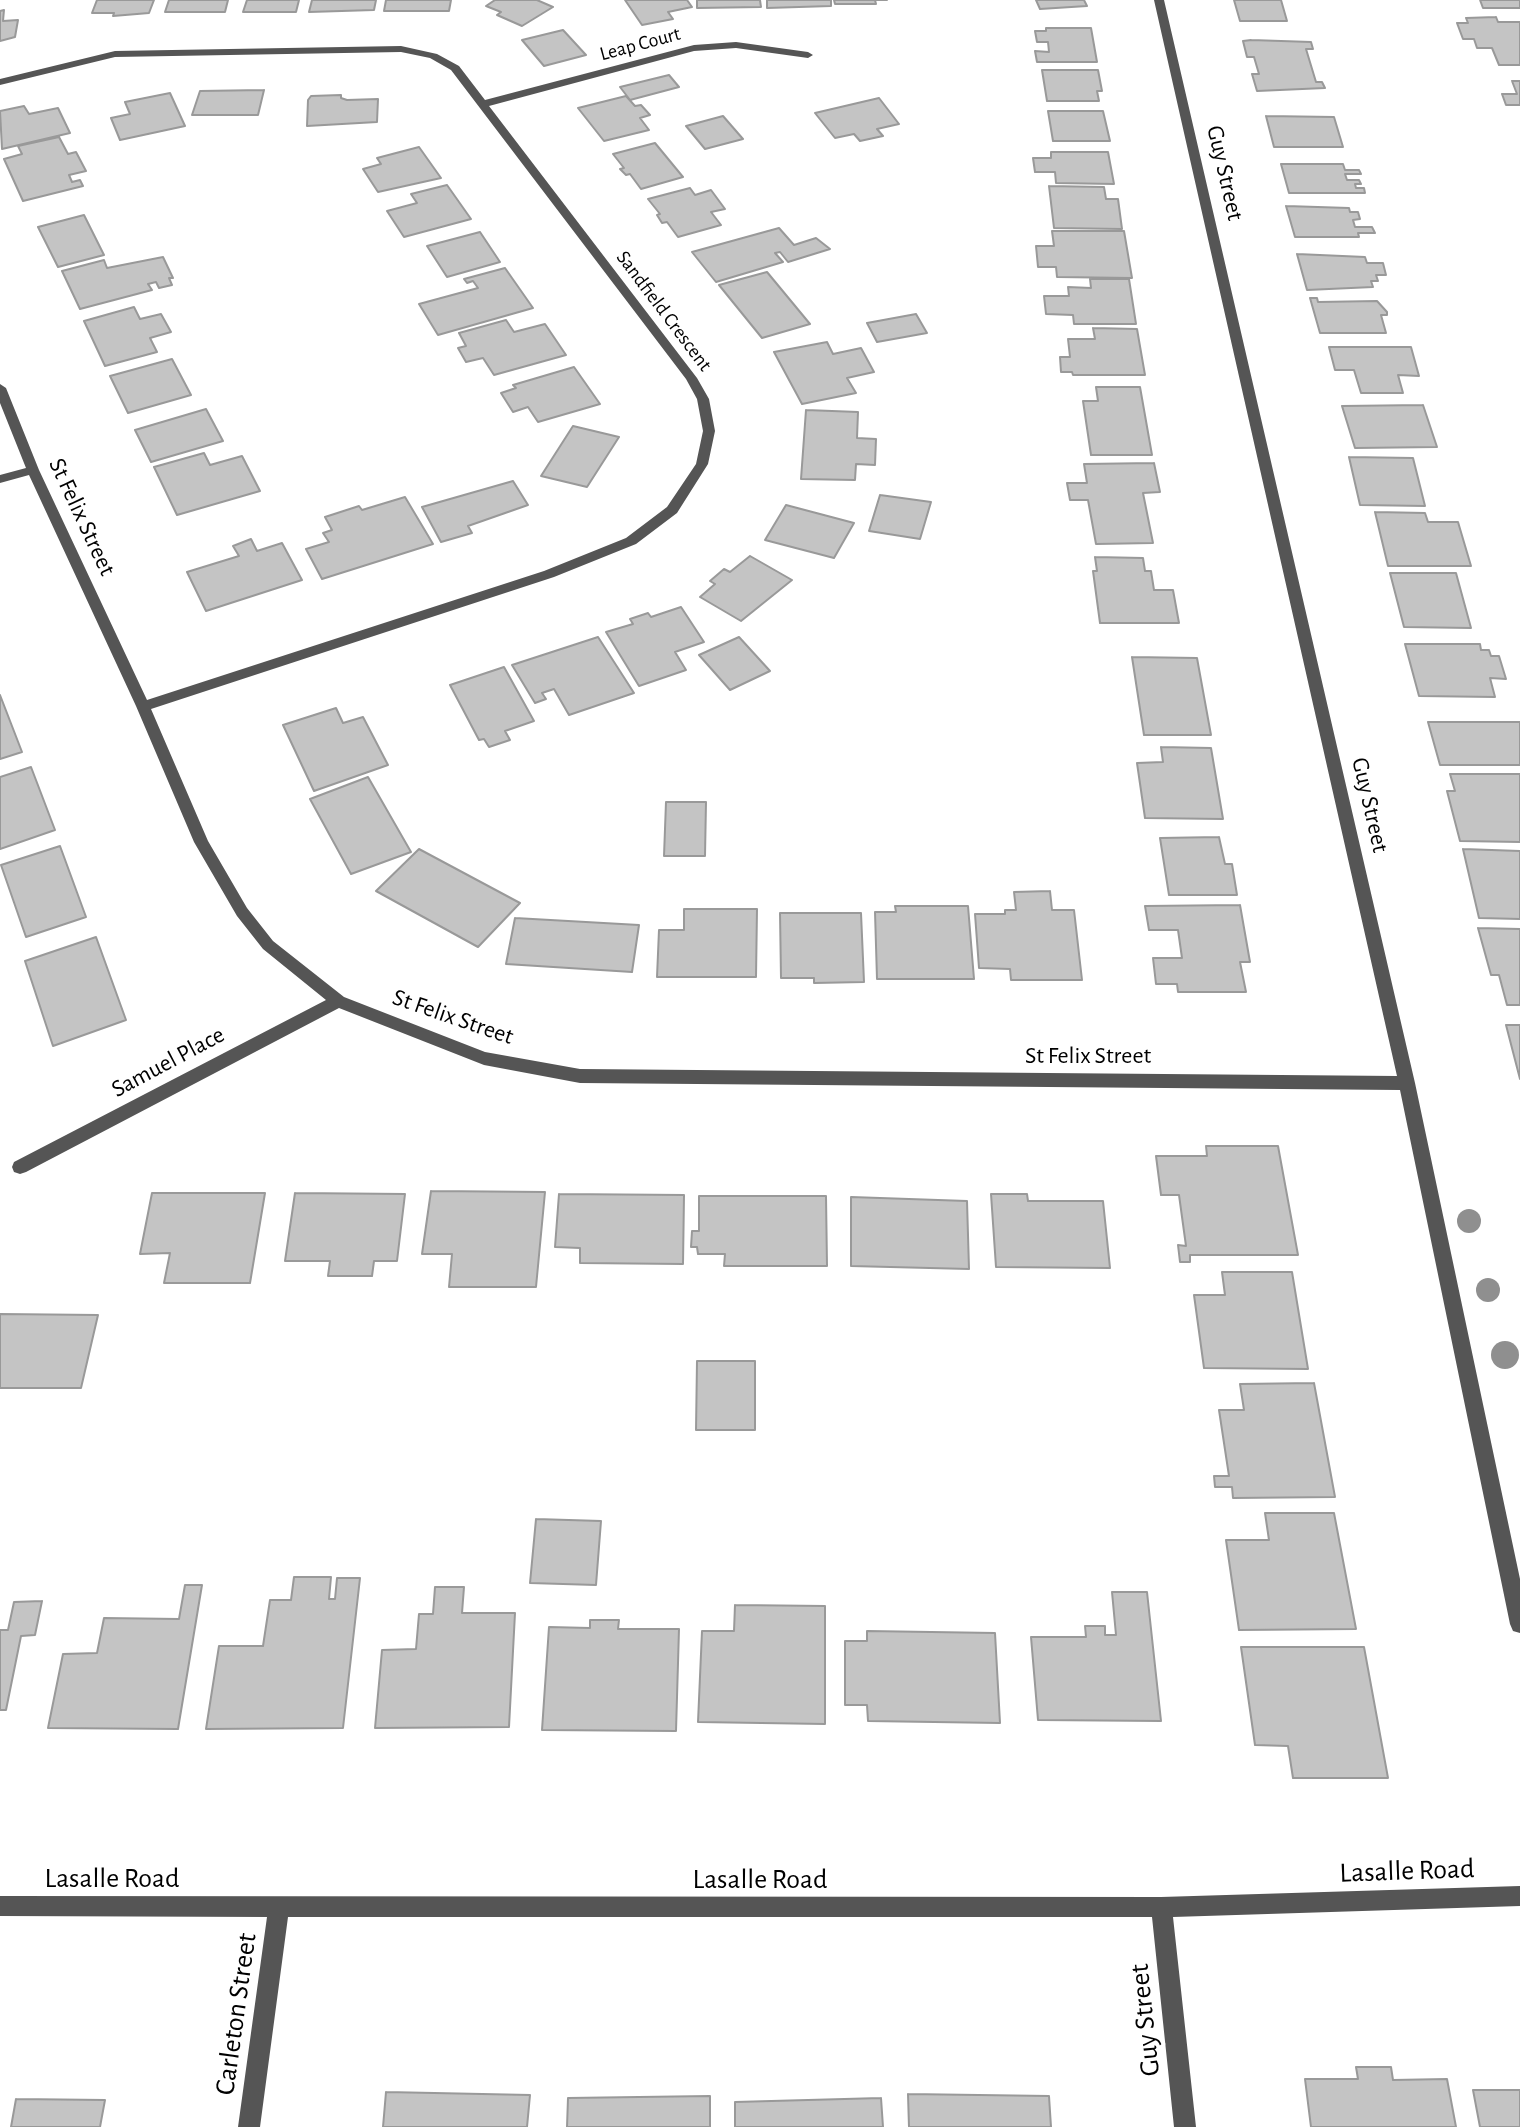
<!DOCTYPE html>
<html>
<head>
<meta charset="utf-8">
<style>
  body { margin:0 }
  canvas { display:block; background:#fff }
</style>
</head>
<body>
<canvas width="1520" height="2127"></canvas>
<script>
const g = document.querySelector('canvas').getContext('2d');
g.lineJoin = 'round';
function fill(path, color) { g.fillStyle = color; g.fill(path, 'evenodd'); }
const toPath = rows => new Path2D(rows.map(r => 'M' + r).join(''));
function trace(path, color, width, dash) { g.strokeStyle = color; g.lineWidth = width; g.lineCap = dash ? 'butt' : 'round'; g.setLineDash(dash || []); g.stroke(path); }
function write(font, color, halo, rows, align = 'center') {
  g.font = font + ' "Alegreya Sans",sans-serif'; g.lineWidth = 8; g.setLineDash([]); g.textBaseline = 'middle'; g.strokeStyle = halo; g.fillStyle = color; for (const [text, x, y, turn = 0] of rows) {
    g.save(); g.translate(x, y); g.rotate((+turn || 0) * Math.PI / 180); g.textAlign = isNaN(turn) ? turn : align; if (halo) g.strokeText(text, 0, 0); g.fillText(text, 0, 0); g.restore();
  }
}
const building = toPath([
  [97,0,154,0,149,13,113,16,114,13,92,13,97,0],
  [169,0,228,0,225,12,165,12,169,0],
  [247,0,299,0,296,12,243,12,247,0],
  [312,0,376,0,374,10,309,12,312,0],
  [386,0,451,0,449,11,384,11,386,0],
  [495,0,537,0,553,7,522,26,497,15,501,12,486,6,495,0],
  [625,0,687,0,692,7,668,12,673,19,642,25,625,0],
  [697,0,760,0,761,7,697,8,697,0],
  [767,0,831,0,831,6,767,8,767,0],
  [834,0,887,0,875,0,876,4,835,4,834,0],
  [1036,0,1084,0,1087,6,1040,9,1036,0],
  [1234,0,1281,0,1287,21,1240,21,1234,0],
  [1480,0,1520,0,1520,8,1483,8,1480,0],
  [4,10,3,21,18,20,15,37,0,41,0,11,4,10],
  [1496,17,1498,22,1520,22,1520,65,1499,65,1492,48,1477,48,1474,39,1463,39,1457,23,1468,23,1466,18,1496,17],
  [1046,28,1091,28,1097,62,1037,62,1035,51,1049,52,1048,42,1037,42,1035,31,1046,31,1046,28],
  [563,30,586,55,544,66,522,40,563,30],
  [1251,40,1311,42,1313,49,1306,49,1316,82,1322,82,1325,88,1257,91,1252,74,1259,74,1254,57,1247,57,1243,41,1251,40],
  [1042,70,1098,70,1102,91,1097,91,1099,101,1047,101,1042,70],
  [669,75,679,87,630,100,620,87,669,75],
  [1512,81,1520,81,1520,105,1506,105,1502,94,1517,94,1512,81],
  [264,90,258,115,192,115,200,91,264,90],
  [170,93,185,126,120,140,111,118,130,114,125,102,170,93],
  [341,95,341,98,347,100,378,99,377,122,307,126,308,100,311,96,341,95],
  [626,96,635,106,641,105,650,115,640,118,649,130,604,141,578,108,626,96],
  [879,98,899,124,877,129,883,136,860,141,854,134,835,138,815,113,879,98],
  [24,106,29,114,58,108,70,133,2,149,0,111,24,106],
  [1048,111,1103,111,1110,141,1053,141,1048,111],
  [723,116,743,139,705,149,686,126,723,116],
  [1266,116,1334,117,1343,147,1274,147,1266,116],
  [59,137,68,154,76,152,86,171,69,175,72,182,80,180,83,186,23,201,4,159,22,154,18,146,59,137],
  [655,143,683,177,641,189,630,174,626,175,620,169,624,168,613,154,655,143],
  [419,147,441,178,378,192,363,169,381,164,377,158,419,147],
  [1051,152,1108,152,1114,184,1056,183,1055,172,1035,172,1033,158,1051,158,1051,152],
  [1281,164,1343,164,1345,170,1359,170,1361,174,1345,174,1347,180,1359,180,1361,184,1355,184,1356,188,1364,188,1365,193,1289,193,1281,164],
  [447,185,471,219,404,237,387,211,417,203,411,194,447,185],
  [1049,186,1104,187,1106,199,1118,199,1122,229,1054,228,1049,186],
  [690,188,695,195,711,190,725,209,711,212,721,225,678,237,667,222,662,223,657,215,660,214,648,199,690,188],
  [1286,206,1349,208,1350,212,1358,212,1360,219,1353,220,1355,227,1372,227,1375,233,1358,233,1359,237,1295,237,1286,206],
  [84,215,104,255,58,267,38,227,84,215],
  [779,228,794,245,816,238,830,249,788,262,780,252,775,253,783,262,716,282,692,252,779,228],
  [1052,231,1124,231,1132,278,1057,277,1056,267,1038,267,1036,246,1054,246,1052,231],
  [480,232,500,262,447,277,427,246,480,232],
  [1297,254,1365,257,1367,263,1383,263,1386,275,1376,275,1378,281,1371,281,1373,287,1307,290,1297,254],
  [163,257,173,278,169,278,172,285,159,288,156,282,148,284,152,290,80,309,62,271,104,260,107,268,163,257],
  [505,268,533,308,438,335,419,304,478,288,473,281,467,283,464,279,505,268],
  [767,272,810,324,762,338,719,285,767,272],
  [1090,279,1129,279,1136,324,1074,324,1073,315,1046,314,1044,296,1069,296,1068,287,1091,288,1090,279],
  [1310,298,1317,298,1318,302,1377,301,1387,312,1387,315,1381,315,1386,333,1320,333,1310,298],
  [134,307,140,319,161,314,171,332,150,338,157,352,105,366,84,321,134,307],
  [916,314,927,333,877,342,867,323,916,314],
  [506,320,514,332,545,324,566,355,494,375,483,358,466,362,458,348,466,346,459,333,506,320],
  [1093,328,1137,329,1145,375,1073,375,1072,372,1061,372,1060,357,1070,357,1068,339,1095,339,1093,328],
  [827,342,833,354,861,348,874,372,847,378,856,393,802,404,774,352,827,342],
  [1329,347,1411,347,1419,376,1398,375,1403,393,1361,393,1354,370,1335,370,1329,347],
  [172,359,191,395,128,413,110,376,172,359],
  [574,367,600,404,538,422,528,407,513,412,501,393,516,388,513,385,574,367],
  [1096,387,1140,387,1152,455,1091,455,1083,401,1098,401,1096,387],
  [1423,405,1437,447,1355,448,1342,406,1423,405],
  [206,409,223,441,151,462,135,430,206,409],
  [806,410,858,412,857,438,876,439,875,465,856,464,855,480,801,479,806,410],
  [573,426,619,437,587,487,541,476,573,426],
  [204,453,210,465,242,456,260,491,177,515,154,467,204,453],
  [1349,457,1413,458,1425,506,1360,505,1349,457],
  [1154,463,1160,492,1143,493,1153,543,1096,544,1088,500,1070,500,1067,483,1087,483,1084,464,1154,463],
  [513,481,528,505,468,526,472,533,441,542,422,507,513,481],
  [880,495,931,502,920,539,869,531,880,495],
  [405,497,433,544,322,579,306,549,329,542,323,533,332,530,325,517,359,506,362,510,405,497],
  [786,505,854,523,834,558,765,540,786,505],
  [1375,512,1425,513,1428,522,1458,522,1471,566,1388,566,1375,512],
  [251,539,257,551,282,543,302,580,206,611,187,572,239,556,233,546,251,539],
  [750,556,792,580,741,621,700,597,715,584,710,581,724,569,730,572,750,556],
  [1095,557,1143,558,1145,571,1151,571,1154,590,1173,590,1179,623,1100,623,1093,571,1097,571,1095,557],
  [1390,573,1456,573,1471,628,1404,627,1390,573],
  [681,607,704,642,675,652,686,670,639,686,606,632,633,624,630,619,648,613,651,617,681,607],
  [598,637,634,693,569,715,554,689,542,693,546,699,535,703,512,665,598,637],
  [739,637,770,671,730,690,699,655,739,637],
  [1405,644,1480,644,1481,650,1489,650,1491,656,1499,656,1506,679,1490,678,1495,697,1419,696,1405,644],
  [1132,657,1197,658,1211,735,1144,735,1132,657],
  [504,667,534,721,505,731,510,740,489,747,484,739,479,740,450,685,504,667],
  [0,695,22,752,0,759,0,695],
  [336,708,343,723,363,717,388,765,314,791,283,725,336,708],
  [1428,722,1520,722,1520,765,1440,765,1428,722],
  [1161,747,1211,748,1223,819,1145,818,1137,763,1163,762,1161,747],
  [31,767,55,830,0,849,0,777,31,767],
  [1450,774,1520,774,1520,842,1460,841,1447,791,1455,791,1450,774],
  [368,777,411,852,351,874,310,799,368,777],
  [666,802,706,802,705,856,664,856,666,802],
  [1219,837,1225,864,1232,864,1237,895,1169,895,1160,838,1219,837],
  [60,846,86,917,26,937,1,865,60,846],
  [419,849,520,903,478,947,376,891,419,849],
  [1463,849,1520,851,1520,919,1479,918,1463,849],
  [1050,891,1052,910,1074,910,1082,980,1011,980,1010,969,979,968,975,914,1005,914,1005,910,1016,910,1014,892,1050,891],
  [1240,905,1250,962,1240,962,1246,992,1178,992,1177,984,1156,984,1153,958,1182,958,1178,930,1149,930,1145,906,1240,905],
  [895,906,968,906,974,979,877,979,875,912,896,912,895,906],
  [684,909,757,909,756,977,657,977,659,930,684,930,684,909],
  [780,913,861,913,864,982,814,983,814,978,781,978,780,913],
  [515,918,639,925,632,972,506,964,515,918],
  [1478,928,1520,929,1520,1005,1507,1005,1499,975,1491,975,1478,928],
  [96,937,126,1020,53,1046,25,961,96,937],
  [1506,1025,1520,1025,1520,1079,1506,1025],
  [1206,1146,1278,1146,1298,1255,1190,1255,1190,1262,1180,1262,1178,1245,1186,1246,1179,1195,1161,1195,1156,1156,1207,1156,1206,1146],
  [431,1191,545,1192,536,1287,449,1287,452,1254,422,1254,431,1191],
  [152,1193,265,1193,250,1283,164,1283,170,1253,140,1254,152,1193],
  [295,1193,405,1194,397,1261,374,1261,372,1276,328,1276,330,1261,285,1261,295,1193],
  [559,1194,684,1195,683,1264,580,1263,580,1248,555,1247,559,1194],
  [991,1194,1027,1194,1028,1201,1103,1201,1110,1268,996,1267,991,1194],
  [699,1196,826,1196,827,1266,724,1266,725,1254,698,1254,697,1247,691,1247,692,1231,699,1231,699,1196],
  [851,1197,967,1201,969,1269,851,1266,851,1197],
  [1222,1272,1292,1272,1308,1369,1204,1368,1194,1295,1225,1295,1222,1272],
  [0,1314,98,1315,81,1388,0,1388,0,1314],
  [697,1361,755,1361,755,1430,696,1430,697,1361],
  [1314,1383,1335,1497,1233,1498,1232,1487,1215,1487,1214,1476,1229,1476,1219,1410,1244,1410,1240,1384,1314,1383],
  [1265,1513,1334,1513,1356,1629,1239,1630,1226,1540,1269,1540,1265,1513],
  [536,1519,601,1521,596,1585,530,1583,536,1519],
  [294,1577,331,1577,329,1599,335,1599,337,1578,360,1578,343,1728,206,1729,219,1646,263,1646,270,1600,291,1600,294,1577],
  [185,1585,202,1585,178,1729,48,1728,63,1654,97,1653,104,1618,179,1619,185,1585],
  [435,1587,464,1587,462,1613,515,1613,509,1727,375,1728,382,1650,416,1649,419,1614,433,1614,435,1587],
  [1112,1592,1147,1592,1161,1721,1038,1720,1031,1637,1086,1637,1085,1626,1105,1626,1105,1635,1116,1635,1112,1592],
  [42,1601,35,1635,21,1636,6,1710,0,1710,0,1630,8,1630,14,1602,42,1601],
  [735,1605,825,1606,825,1724,698,1722,702,1631,734,1631,735,1605],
  [590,1620,619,1620,618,1629,679,1629,676,1731,542,1730,549,1627,590,1628,590,1620],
  [867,1631,995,1633,1000,1723,868,1721,867,1705,845,1705,845,1641,867,1641,867,1631],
  [1241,1647,1364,1647,1388,1778,1293,1778,1288,1746,1255,1745,1241,1647],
  [1356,2067,1391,2067,1393,2080,1447,2079,1456,2127,1311,2127,1305,2079,1358,2079,1356,2067],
  [1473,2090,1520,2090,1520,2127,1480,2127,1473,2090],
  [386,2092,530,2095,527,2127,383,2127,386,2092],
  [908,2094,1049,2096,1051,2127,909,2127,908,2094],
  [710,2096,710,2127,567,2127,568,2098,710,2096],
  [881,2098,883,2127,735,2127,735,2102,881,2098],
  [16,2099,105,2100,100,2127,11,2127,16,2099]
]);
const street = toPath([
  [1154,0,1164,0,1415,1083,1520,1579,1520,1633,1513,1631,1510,1624,1400,1090,580,1083,484,1065,339,1008,26,1172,20,1174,14,1172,12,1167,14,1162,326,1000,263,949,237,916,194,842,136,706,29,475,0,483,0,475,26,468,0,403,0,384,6,388,39,470,147,700,544,571,626,538,667,507,696,464,703,431,697,399,686,379,451,70,430,58,401,52,115,57,0,85,0,79,115,51,401,46,437,54,459,66,485,100,694,45,736,42,808,52,813,55,808,58,736,48,694,51,489,106,697,378,709,399,715,431,708,464,677,513,636,544,554,577,151,709,208,841,247,908,273,941,344,997,485,1052,580,1069,1397,1076,1154,0],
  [1520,1886,1520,1906,1173,1917,1196,2127,1174,2127,1152,1917,288,1917,260,2127,238,2127,267,1917,0,1916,0,1896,1161,1897,1520,1886]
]);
const trees = [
  [1469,1221,12],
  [1488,1290,12],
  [1505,1355,14]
];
const farStreetnames = [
  ["Leap Court",640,44,-15],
  ["Sandfield Crescent",664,311,53]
];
const streetNames = [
  ["Guy Street",1225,173,77],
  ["St Felix Street",82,517,65],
  ["Guy Street",1370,805,77],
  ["St Felix Street",453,1017,19],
  ["St Felix Street",1088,1056],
  ["Samuel Place",168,1062,-28]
];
const nearStreetnames = [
  ["Lasalle Road",1407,1871,-2],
  ["Lasalle Road",112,1879],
  ["Lasalle Road",760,1880],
  ["Carleton Street",236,2014,-82],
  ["Guy Street",1145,2020,-96]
];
fill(building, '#c4c4c4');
trace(building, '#999', 2);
fill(street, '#555');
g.fillStyle = '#8f8f8f';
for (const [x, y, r] of trees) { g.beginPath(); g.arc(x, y, r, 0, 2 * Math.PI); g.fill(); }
write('20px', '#000', '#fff', farStreetnames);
write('24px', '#000', '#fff', streetNames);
write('28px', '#000', '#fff', nearStreetnames);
</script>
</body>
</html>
